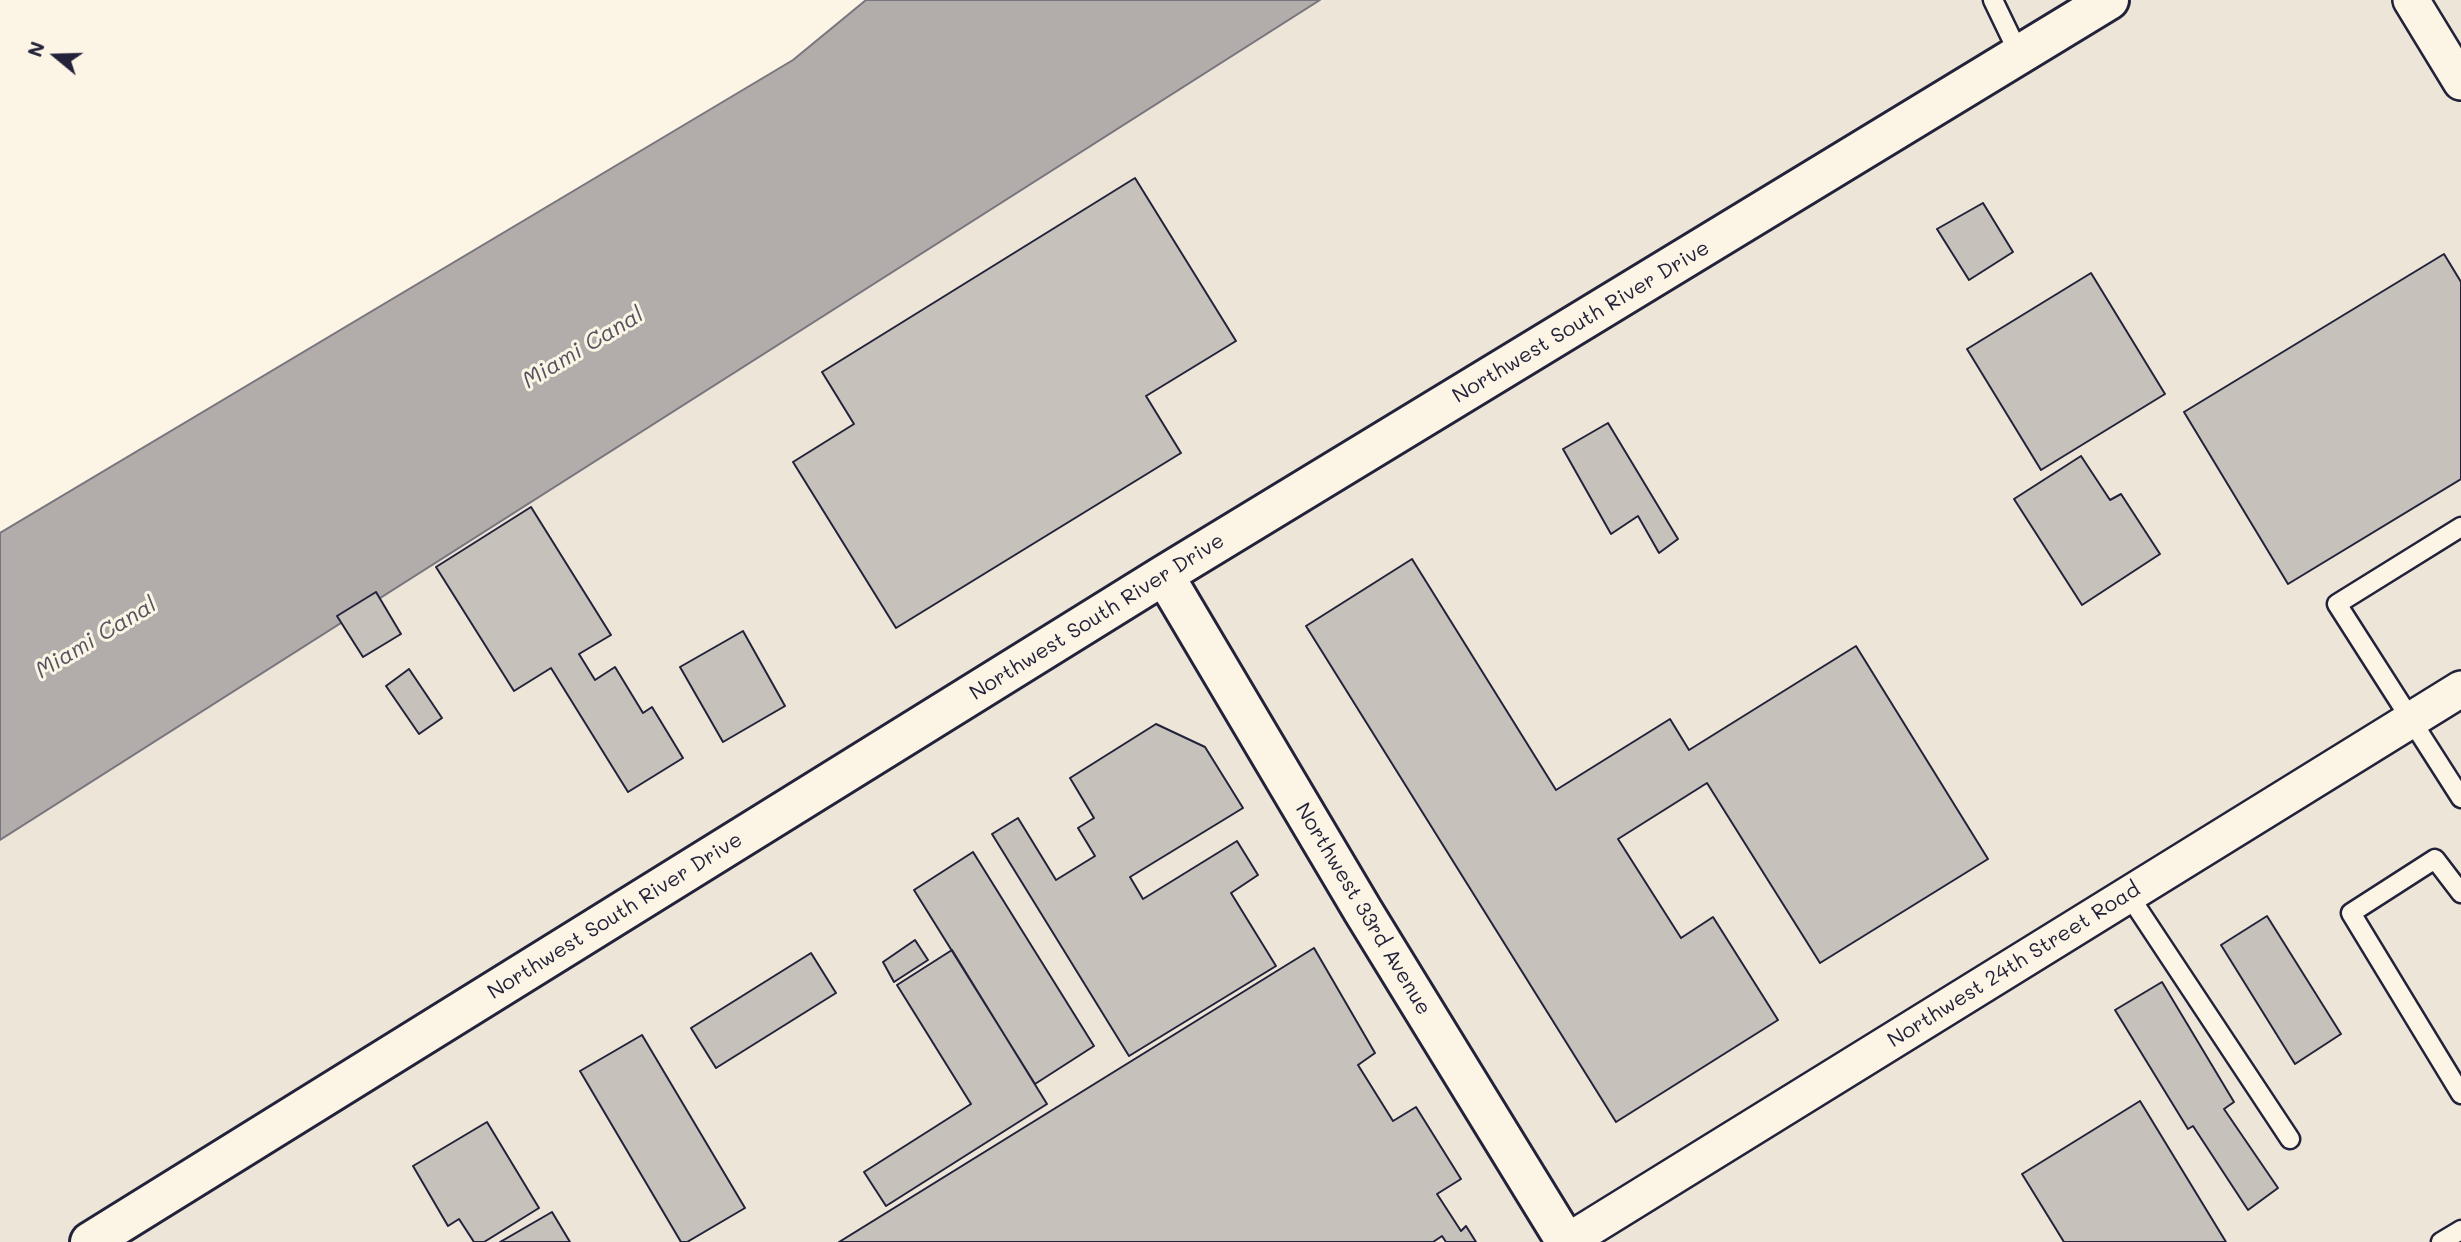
<!DOCTYPE html>
<html>
<head>
<meta charset="utf-8">
<style>
  body { margin:0 }
  #map { position:relative; width:2461px; height:1242px; overflow:hidden; background:#fcf5e5; font-family:Mali,sans-serif }
  canvas { display:block }
  .north { position:absolute; left:21px; top:21px; width:70px; height:70px; -webkit-text-stroke:5px #fcf5e5; paint-order:stroke; rotate:289deg; font-size:19px; font-weight:700; line-height:28px; text-align:center; color:#22223b }
  .north::after { content:''; display:block; margin:auto; width:24px; height:32px; background:#22223b; clip-path:polygon(50% 0,100% 100%,50% 72%,0 100%) }
</style>
</head>
<body>
<div id="map">
<canvas width="2461" height="1242"></canvas>
<div class="north">N</div>
</div>
<script>
const g = document.querySelector('canvas').getContext('2d');
g.lineJoin = 'round';
function fill(path, color) { g.fillStyle = color; g.fill(path, 'evenodd'); }
const toPath = rows => new Path2D(rows.map(r => 'M' + r).join(''));
function trace(path, color, width, dash) { g.strokeStyle = color; g.lineWidth = width; g.lineCap = dash ? 'butt' : 'round'; g.setLineDash(dash || []); g.stroke(path); }
function write(font, color, halo, rows, align = 'center') {
  g.font = font + ' Mali,sans-serif'; g.lineWidth = 6; g.setLineDash([]); g.textBaseline = 'middle'; g.strokeStyle = halo; g.fillStyle = color; for (const [text, x, y, turn = 0] of rows) {
    g.save(); g.translate(x, y); g.rotate((+turn || 0) * Math.PI / 180); g.textAlign = isNaN(turn) ? turn : align; if (halo) g.strokeText(text, 0, 0); g.fillText(text, 0, 0); g.restore();
  }
}
const built = toPath([
  [1320,0,2461,0,2461,1242,0,1242,0,840]
]);
const water = toPath([
  [866,0,1320,0,0,840,0,533,793,60,866,0]
]);
const building = toPath([
  [1135,178,1236,341,1146,396,1181,453,896,628,793,462,854,424,822,372,1135,178],
  [1983,203,2013,252,1969,280,1937,229,1983,203],
  [2444,254,2461,282,2461,479,2288,584,2184,412,2444,254],
  [2091,273,2165,394,2041,470,1967,349,2091,273],
  [1608,423,1678,539,1659,553,1638,516,1611,534,1563,449,1608,423],
  [2081,456,2110,500,2121,494,2160,554,2082,605,2014,499,2081,456],
  [531,507,611,635,579,654,595,680,615,667,643,713,652,707,683,758,628,792,551,668,514,691,436,567,531,507],
  [1412,559,1556,790,1670,719,1689,750,1856,646,1988,859,1820,963,1707,783,1618,839,1681,938,1713,917,1778,1020,1616,1122,1306,626,1412,559],
  [376,592,401,634,363,657,337,616,376,592],
  [743,631,785,706,723,742,680,667,743,631],
  [409,669,442,718,419,734,386,686,409,669],
  [1156,724,1205,747,1243,808,1130,877,1143,899,1237,841,1258,875,1231,893,1276,966,1129,1056,992,834,1018,818,1056,880,1095,856,1078,828,1094,818,1070,778,1156,724],
  [973,852,1094,1046,1035,1084,914,890,973,852],
  [2267,916,2341,1034,2295,1064,2221,945,2267,916],
  [915,940,928,960,894,982,883,962,915,940],
  [1314,948,1375,1053,1358,1065,1393,1121,1416,1107,1461,1179,1437,1194,1461,1231,1466,1226,1476,1242,1446,1242,1442,1236,1433,1242,839,1242,1314,948],
  [952,950,1047,1104,886,1206,864,1172,971,1104,897,985,952,950],
  [811,953,836,993,716,1068,691,1028,811,953],
  [2162,982,2234,1102,2224,1109,2278,1188,2248,1210,2193,1126,2188,1129,2115,1010,2162,982],
  [642,1035,745,1208,687,1242,681,1242,580,1071,642,1035],
  [2140,1101,2226,1242,2064,1242,2022,1174,2140,1101],
  [487,1122,539,1208,484,1242,474,1242,459,1219,448,1226,413,1166,487,1122],
  [552,1212,570,1242,500,1242,552,1212]
]);
const service = toPath([
  [1993,0,2020,56],
  [2461,527,2337,604,2461,798],
  [2461,893,2435,859,2351,913,2461,1094],
  [2128,894,2290,1139],
  [2441,1242,2461,1230]
]);
const minor = toPath([
  [2411,0,2461,82],
  [1567,1242,2461,689]
]);
const tertiary = toPath([
  [1164,575,1363,911,1566,1242],
  [90,1242,1164,575,2109,0]
]);
const streetNames = [
  ["Northwest South River Drive",1581,322,-31],
  ["Northwest South River Drive",1097,617,-32],
  ["Northwest 33rd Avenue",1363,909,59],
  ["Northwest South River Drive",615,916,-32],
  ["Northwest 24th Street Road",2014,965,-32]
];
const waterNames = [
  ["Miami Canal",583,348,-31],
  ["Miami Canal",96,638,-31]
];
fill(built, '#ece5d8');
fill(water, '#b2adab');
trace(water, '#78757e', 2);
fill(building, '#c6c1bb');
trace(building, '#22223b', 2);
trace(service, '#22223b', 23);
trace(minor, '#22223b', 40);
trace(tertiary, '#22223b', 44);
trace(service, '#fcf5e5', 18);
trace(minor, '#fcf5e5', 35);
trace(tertiary, '#fcf5e5', 38);
write('21px', '#22223b', '#fcf5e5', streetNames);
write('italic 23px', '#545362', '#fcf5e5', waterNames);
</script>
</body>
</html>
